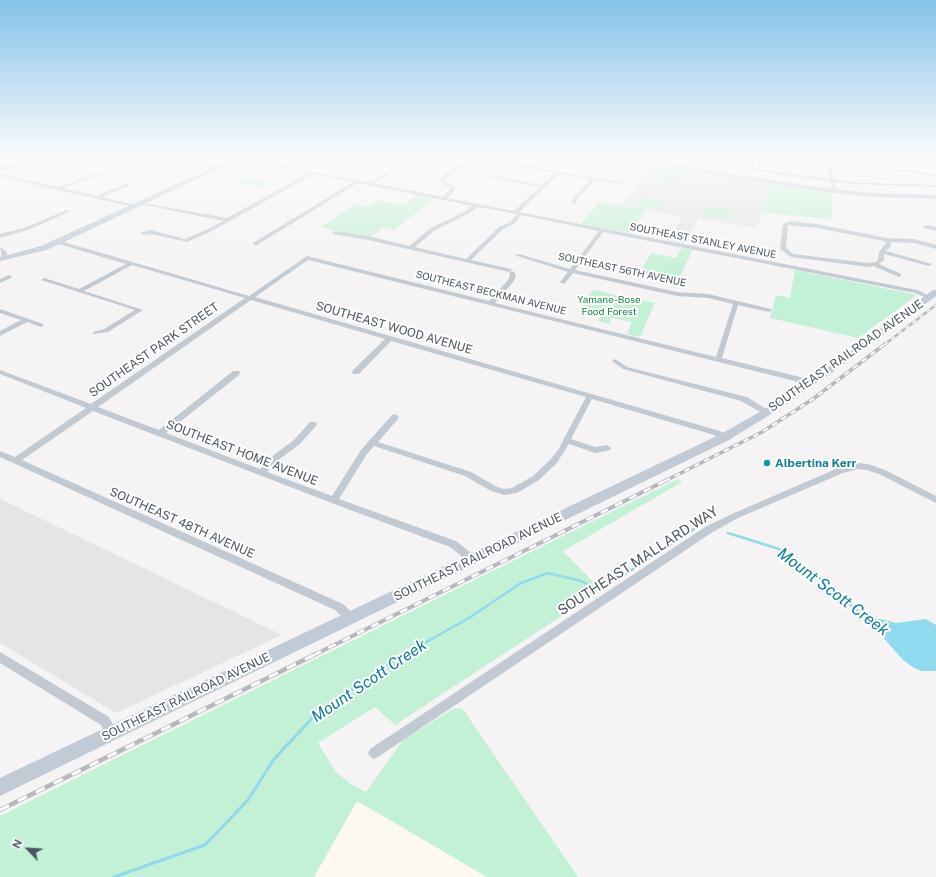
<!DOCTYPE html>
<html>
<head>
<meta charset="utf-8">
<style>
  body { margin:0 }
  #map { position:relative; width:936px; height:877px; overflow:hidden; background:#f5f3f3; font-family:"Public Sans",sans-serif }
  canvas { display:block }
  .north { position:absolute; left:8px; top:829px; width:40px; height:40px; -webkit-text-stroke:3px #fff; paint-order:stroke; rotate:295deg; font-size:11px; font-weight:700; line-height:16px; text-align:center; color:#4a5661 }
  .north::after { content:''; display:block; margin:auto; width:14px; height:18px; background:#4a5661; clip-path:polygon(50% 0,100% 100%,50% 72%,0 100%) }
</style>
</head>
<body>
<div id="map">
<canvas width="936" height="877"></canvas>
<div class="north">N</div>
</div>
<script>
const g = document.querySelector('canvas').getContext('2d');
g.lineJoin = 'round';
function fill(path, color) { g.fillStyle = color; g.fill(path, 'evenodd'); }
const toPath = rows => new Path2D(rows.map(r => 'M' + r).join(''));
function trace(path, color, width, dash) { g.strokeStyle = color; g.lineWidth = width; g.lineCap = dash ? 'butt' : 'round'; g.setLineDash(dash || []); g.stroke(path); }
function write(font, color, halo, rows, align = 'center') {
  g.font = font + ' "Public Sans",sans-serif'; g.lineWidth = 4; g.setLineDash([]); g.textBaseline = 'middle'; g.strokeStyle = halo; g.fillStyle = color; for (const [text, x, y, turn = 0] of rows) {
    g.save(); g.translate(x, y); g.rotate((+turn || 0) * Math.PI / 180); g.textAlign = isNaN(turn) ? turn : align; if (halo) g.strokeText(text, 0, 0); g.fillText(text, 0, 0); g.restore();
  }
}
const commercial = toPath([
  [357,801,487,877,314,877]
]);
const education = toPath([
  [653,165,768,183,766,190,768,190,757,228,699,218,684,244,669,241,682,217,622,206],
  [0,499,73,534,282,635,116,713,0,643]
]);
const green = toPath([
  [661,170,664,170,685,173,683,177,678,180,656,178],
  [249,177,271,181,260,187,238,182],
  [768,183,831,192,833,220,762,212,768,190,766,190],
  [416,195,434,199,394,230,384,227,371,237,355,233,353,235,320,227,356,204,367,207,378,200,403,205],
  [640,196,661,200,664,205,661,210,637,206,635,204],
  [599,202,622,206,646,210,630,233,581,224],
  [710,207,721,207,734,210,730,219,701,215,704,210],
  [682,248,693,250,678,280,640,272,651,253,676,258],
  [795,270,917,295,858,338,770,318,776,295,790,298],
  [593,290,655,303,640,337,627,334,632,322,612,318,609,324,598,321,601,316,579,311],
  [678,479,682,482,563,551,601,590,395,725,375,707,318,743,336,772,352,785,366,792,403,740,453,709,460,708,464,711,578,877,487,877,357,801,314,877,0,877,0,816]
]);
const water = toPath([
  [865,617,885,620,896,623,926,619,936,625,936,671,922,671,914,668,903,660]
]);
const streamFar1 = toPath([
  [728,533,779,549,816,575,866,618],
  [618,579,697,527],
  [403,655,469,618,521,583,548,573,581,581,595,588]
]);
const stream = toPath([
  [114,877,205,845,248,800,274,759,317,713,404,654]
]);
const street = toPath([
  [154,156,163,156,218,168,216,169,154,156],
  [386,156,390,156,386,159,384,158,386,156],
  [462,156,472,156,624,183,622,184,595,180,576,200,576,204,574,204,572,203,572,200,591,179,559,174,519,212,917,290,932,297,929,299,915,293,603,232,575,270,677,292,708,294,771,309,772,310,769,312,738,305,722,358,800,377,811,383,812,385,811,387,808,387,795,381,308,260,255,297,720,431,729,437,725,440,714,435,592,399,571,439,595,447,607,445,611,448,610,450,595,453,569,444,556,464,539,480,517,493,504,495,491,491,465,476,374,446,367,454,339,499,456,541,476,557,478,560,476,563,473,564,470,563,450,547,337,505,93,411,22,460,343,604,355,615,356,618,355,621,351,623,347,621,335,610,0,457,0,451,15,457,86,408,0,374,0,370,91,404,245,298,132,265,84,291,143,310,108,332,93,334,93,332,104,329,135,310,41,280,44,278,79,289,126,264,55,243,54,242,57,240,249,296,307,256,489,301,508,280,510,276,509,273,512,271,514,272,516,276,514,281,495,303,716,357,733,304,708,298,677,296,573,273,565,283,563,284,560,282,568,272,514,255,519,254,570,269,599,231,521,215,514,224,503,229,471,260,511,269,512,270,509,272,368,240,333,234,332,233,335,231,368,236,409,246,431,228,464,212,472,206,358,183,257,245,253,245,253,243,353,182,314,174,210,232,187,242,151,234,143,235,140,233,151,230,185,239,206,230,223,221,140,204,138,204,138,202,227,218,309,173,237,159,238,157,369,183,396,167,397,167,397,169,374,183,443,197,451,188,442,184,440,180,442,176,467,158,462,156],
  [472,159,555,173,542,185,487,175,487,177,489,177,540,187,514,211,447,198,454,192,455,188,444,180,472,159],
  [477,207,517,214,510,222,499,227,466,259,415,247,435,230,468,214,477,207],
  [251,300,385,339,353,370,352,372,353,374,359,374,391,341,586,397,558,450,550,460,533,476,512,488,504,489,497,487,471,472,378,442,398,419,399,417,395,414,392,415,361,450,332,496,267,472,281,458,300,444,316,426,317,424,316,422,310,422,294,440,275,454,260,469,166,433,239,375,240,373,239,371,233,371,159,430,98,407,251,300],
  [672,156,676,156,669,167,667,167,672,156],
  [752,156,763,156,789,160,791,160,793,156,797,156,795,161,793,162,756,157,752,168,830,179,828,172,830,165,848,156,854,156,833,167,832,172,834,179,850,182,936,185,936,187,850,184,835,182,837,191,835,192,833,191,830,182,748,170,752,156],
  [903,156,936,159,936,161,904,158,902,157,903,156],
  [109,169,111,169,111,171,63,188,97,196,125,184,129,184,129,186,102,197,135,205,135,207,57,190,0,176,0,174,58,187,109,169],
  [886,169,912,170,936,175,936,177,912,172,884,171,884,169,886,169],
  [67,210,71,211,28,230,0,238,0,234,24,228,67,210],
  [791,221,817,224,886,238,914,239,936,245,936,249,914,243,891,242,891,246,886,251,932,264,929,266,884,254,884,260,879,264,901,274,901,276,899,277,873,266,869,267,791,257,780,249,783,224,791,221],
  [788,225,817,228,884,241,886,243,879,252,878,260,876,262,869,263,793,254,786,248,788,225],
  [926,225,936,227,936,231,924,228,923,227,926,225],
  [0,247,7,252,7,259,2,258,0,247],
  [9,275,12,277,11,278,0,283,0,279,9,275],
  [0,309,43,324,44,325,41,327,27,322,0,336,0,331,21,320,0,313,0,309],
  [615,359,627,367,747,397,771,412,770,414,764,414,741,401,623,369,613,362,612,361,615,359],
  [858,463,868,464,885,470,936,496,936,503,879,474,867,470,858,469,843,473,738,518,711,533,378,757,374,759,370,757,368,753,370,749,705,527,732,514,838,468,858,463],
  [0,652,109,717,117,733,115,737,111,739,107,737,101,725,0,663,0,652]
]);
const secondary = toPath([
  [32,156,41,156,0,172,0,168,32,156],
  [238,156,246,156,47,250,0,261,0,257,41,246,238,156],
  [601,156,616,156,824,188,874,193,936,195,936,199,874,197,824,192,601,156],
  [933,290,936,290,936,296,833,372,771,414,729,440,0,796,0,778,721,434,763,410,827,368,933,290]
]);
const railFar3 = toPath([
  [884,345,936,305]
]);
const railFar2 = toPath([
  [665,481,762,432,813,399,885,344]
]);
const railFar1 = toPath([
  [314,655,667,480]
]);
const rail = toPath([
  [0,810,316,654]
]);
const markers = [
  [767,463,4,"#0f9aa8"]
];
const farStreetnames = [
  ["SOUTHEAST STANLEY AVENUE",703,241,11],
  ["SOUTHEAST 56TH AVENUE",622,270,12],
  ["SOUTHEAST BECKMAN AVENUE",491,293,14]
];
const farParknames = [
  ["Yamane-Bose",609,300],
  ["Food Forest",609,312]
];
const streetNames = [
  ["SOUTHEAST WOOD AVENUE",394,328,16],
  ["SOUTHEAST PARK STREET",154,350,-35],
  ["SOUTHEAST RAILROAD AVENUE",846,356,-35],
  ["SOUTHEAST HOME AVENUE",242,453,21],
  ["SOUTHEAST 48TH AVENUE",182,523,24],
  ["SOUTHEAST RAILROAD AVENUE",478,557,-26],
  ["SOUTHEAST RAILROAD AVENUE",186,697,-26]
];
const cultureNames = [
  ["Albertina Kerr",775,463]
];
const nearStreetnames = [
  ["SOUTHEAST MALLARD WAY",638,561,-33]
];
const nearWaternames = [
  ["Mount Scott Creek",833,592,37],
  ["Mount Scott Creek",369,681,-34]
];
fill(commercial, '#fdf9ef');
fill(education, '#e6e4e5');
fill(green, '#c3f1d5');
fill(water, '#90daee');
trace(streamFar1, '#90daee', 2.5);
trace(stream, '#90daee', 3);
fill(street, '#c1cad2');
fill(secondary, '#c1cbd6');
trace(railFar3, '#b5b8bd', 2.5);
trace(railFar2, '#b5b8bd', 3.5);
trace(railFar1, '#b5b8bd', 4);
trace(rail, '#b5b8bd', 4.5);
trace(railFar3, '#fff', 1.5, [4.5]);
trace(railFar2, '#fff', 2, [5.5]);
trace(railFar1, '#fff', 2.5, [8]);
trace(rail, '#fff', 3, [10]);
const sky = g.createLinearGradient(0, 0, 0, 279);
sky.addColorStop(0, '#85c3ea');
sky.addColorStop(0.56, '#fafafa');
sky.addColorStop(1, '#fafafa00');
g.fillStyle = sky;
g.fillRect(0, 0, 936, 279);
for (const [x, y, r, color] of markers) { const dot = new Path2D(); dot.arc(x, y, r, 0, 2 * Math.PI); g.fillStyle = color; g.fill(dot); trace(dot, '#fff', 1.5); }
write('10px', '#4a5661', '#fff', farStreetnames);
write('10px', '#17864f', '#fff', farParknames);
write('12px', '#4a5661', '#fff', streetNames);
write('bold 12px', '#0d838f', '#fff', cultureNames, 'left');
write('14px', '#4a5661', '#fff', nearStreetnames);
write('italic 16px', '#0c7c9b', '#fff', nearWaternames);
</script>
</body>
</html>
